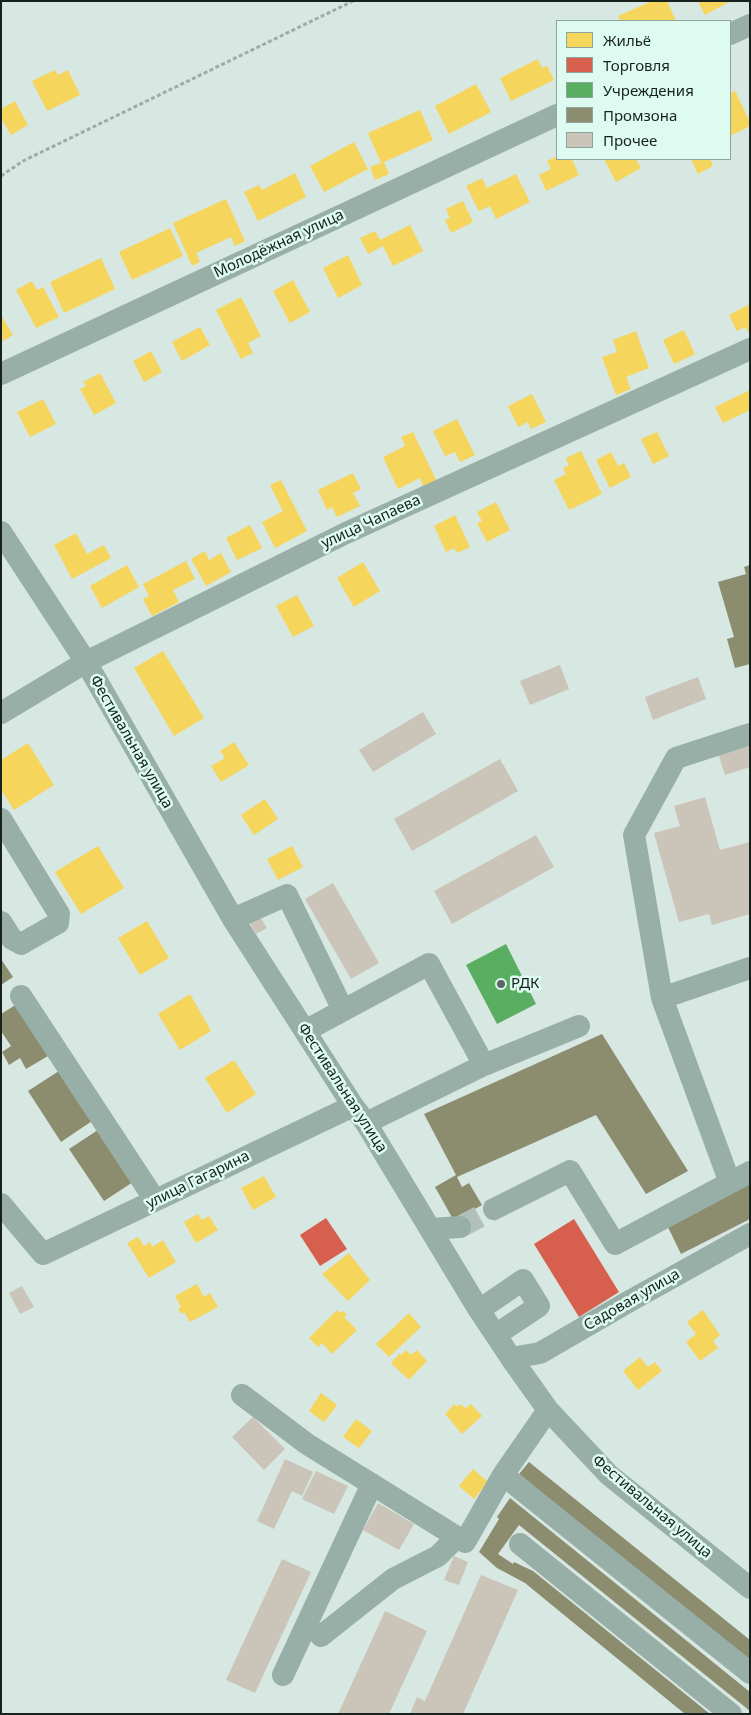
<!DOCTYPE html>
<html>
<head>
<meta charset="utf-8">
<style>
  body { margin:0 }
  #map { position:relative; width:751px; height:1715px; overflow:hidden; background:#d7e7e2; font-family:"Noto Sans",sans-serif }
  canvas { display:block }
  .frame { position:absolute; inset:0; border:2px solid #17221e; pointer-events:none }
  .legend { position:absolute; left:556px; top:20px; width:175px; height:140px; box-sizing:border-box; background:#ddfbf1; border:1px solid #8ea49d; margin:0; padding:6px 9px; list-style:none; font-size:15px; color:#17221e }
  .legend li { display:flex; align-items:center; gap:10px; height:25px }
  .legend b { width:25px; border:1px solid #8ea49d }
</style>
</head>
<body>
<div id="map">
<canvas width="751" height="1715"></canvas>
<div class="frame"></div>
<ul class="legend">
<li><b style="height:14px;background:#f6d55c"></b>Жильё</li>
<li><b style="height:14px;background:#d6604d"></b>Торговля</li>
<li><b style="height:14px;background:#5aae61"></b>Учреждения</li>
<li><b style="height:14px;background:#8c8c6e"></b>Промзона</li>
<li><b style="height:14px;background:#cbc4b9"></b>Прочее</li>
</ul>
</div>
<script>
const g = document.querySelector('canvas').getContext('2d');
g.lineJoin = 'round';
function fill(path, color) { g.fillStyle = color; g.fill(path, 'evenodd'); }
const toPath = rows => new Path2D(rows.map(r => 'M' + r).join(''));
function trace(path, color, width, dash) { g.strokeStyle = color; g.lineWidth = width; g.lineCap = dash ? 'butt' : 'round'; g.setLineDash(dash || []); g.stroke(path); }
function write(font, color, halo, rows, align = 'center') {
  g.font = font + ' "Noto Sans",sans-serif'; g.lineWidth = 5; g.setLineDash([]); g.textBaseline = 'middle'; g.strokeStyle = halo; g.fillStyle = color; for (const [text, x, y, turn = 0] of rows) {
    g.save(); g.translate(x, y); g.rotate((+turn || 0) * Math.PI / 180); g.textAlign = isNaN(turn) ? turn : align; if (halo) g.strokeText(text, 0, 0); g.fillText(text, 0, 0); g.restore();
  }
}
const homes = toPath([
  [652,1,667,1,676,21,621,21,618,16],
  [698,1,731,1,705,15],
  [538,59,542,68,547,66,554,80,511,101,500,78],
  [55,70,58,75,68,70,80,95,47,111,32,81],
  [476,84,491,112,449,134,435,106],
  [735,91,750,122,750,126,730,136,730,93],
  [15,101,28,125,11,135,1,118,1,109],
  [420,110,433,140,384,162,389,174,375,180,370,167,381,163,368,133],
  [354,142,368,169,324,192,310,166],
  [557,156,557,159,572,159,579,175,546,191,539,175,551,169,547,161],
  [604,159,636,159,641,168,616,182],
  [691,159,710,159,713,166,698,174],
  [295,173,306,197,258,221,244,192,259,185,262,190],
  [516,174,530,202,496,219,490,206,479,211,466,186,482,178,487,188],
  [226,199,245,241,235,246,231,237,196,253,200,262,192,266,173,223],
  [463,201,473,222,451,233,445,220,450,218,446,209],
  [410,225,423,251,393,266,383,246,368,254,360,238,375,231,380,240],
  [170,228,183,256,132,280,119,252],
  [348,255,362,285,338,298,323,268],
  [101,258,115,289,64,313,50,282],
  [293,280,310,312,290,323,273,291],
  [32,281,37,290,43,287,59,317,36,328,16,290],
  [241,297,261,336,248,343,253,353,241,359,216,310],
  [750,304,750,331,748,332,745,327,737,331,729,315],
  [1,315,13,335,1,342],
  [200,327,210,345,182,361,172,342],
  [684,330,695,354,674,364,663,340],
  [636,331,649,368,626,377,631,389,616,395,602,357,617,352,613,340],
  [151,351,162,372,144,382,133,361],
  [100,373,116,403,94,415,80,389,86,386,83,382],
  [750,390,750,410,723,423,715,407],
  [532,394,546,422,531,429,528,422,518,427,508,406],
  [43,399,56,424,30,437,17,412],
  [457,419,475,455,460,462,455,452,445,456,433,431],
  [413,432,437,482,424,489,420,478,398,489,383,457,405,446,401,437],
  [657,432,669,456,653,464,641,439],
  [581,451,602,494,569,510,554,480,566,474,563,468,569,465,566,458],
  [611,452,618,466,624,463,631,477,610,488,596,460],
  [353,473,361,489,353,493,360,506,337,517,332,507,327,510,318,490],
  [281,480,307,531,275,548,262,522,283,511,270,485],
  [496,502,510,530,487,542,477,523,482,521,477,512],
  [455,515,470,547,457,553,454,548,446,552,434,526],
  [250,525,262,548,237,560,226,538],
  [76,533,87,554,104,545,111,558,72,579,54,545],
  [205,551,209,560,221,553,231,572,206,586,191,559],
  [186,561,195,579,173,590,179,602,152,616,143,599,149,596,143,584],
  [363,562,380,591,354,607,337,578],
  [127,565,139,587,102,608,90,586],
  [297,595,314,626,293,637,276,606],
  [163,651,204,718,174,736,134,668],
  [234,742,249,765,221,782,211,766,225,758,220,751],
  [28,743,54,785,14,810,1,790,1,760],
  [265,799,278,819,254,835,241,815],
  [98,846,124,888,81,914,55,872],
  [292,846,303,867,278,880,267,859],
  [147,921,169,958,140,975,118,938],
  [190,994,211,1031,180,1050,158,1014],
  [234,1060,256,1094,227,1113,205,1078],
  [264,1176,276,1197,253,1210,241,1188],
  [198,1214,202,1220,209,1216,218,1230,196,1243,184,1222],
  [138,1237,144,1246,150,1242,152,1247,163,1240,176,1262,149,1278,127,1243],
  [349,1253,370,1280,348,1301,322,1274],
  [197,1284,204,1297,210,1293,218,1307,190,1322,184,1312,181,1314,178,1308,181,1307,175,1296],
  [337,1310,340,1313,343,1311,347,1314,344,1317,357,1330,332,1354,322,1343,318,1347,309,1338],
  [703,1310,720,1335,713,1341,718,1348,700,1361,686,1342,696,1334,687,1322],
  [409,1313,421,1327,389,1357,376,1344],
  [406,1350,411,1355,417,1350,427,1361,409,1380,391,1363,400,1353,401,1355],
  [640,1357,648,1367,655,1362,662,1371,638,1390,623,1371],
  [321,1393,337,1405,324,1422,309,1411],
  [454,1404,457,1407,460,1404,466,1408,471,1404,482,1416,462,1434,445,1414],
  [356,1419,372,1431,359,1448,343,1437],
  [473,1469,488,1482,474,1499,459,1486]
]);
const shops = toPath([
  [326,1218,347,1249,320,1266,300,1235],
  [574,1219,619,1292,579,1317,534,1244]
]);
const public = toPath([
  [506,944,536,1004,497,1024,466,965]
]);
const industry = toPath([
  [750,565,750,664,735,668,727,639,734,637,718,582,746,574,744,567],
  [1,959,13,977,1,985],
  [17,1004,48,1056,26,1069,20,1058,9,1065,2,1052,11,1046,1,1031,1,1014],
  [602,1034,688,1171,646,1194,596,1115,457,1177,462,1187,469,1183,482,1205,454,1221,435,1187,456,1175,424,1114],
  [59,1071,92,1121,61,1142,28,1091],
  [98,1130,133,1182,104,1201,69,1149],
  [750,1180,750,1219,681,1254,666,1223],
  [529,1462,750,1640,750,1663,519,1474],
  [510,1498,750,1692,750,1711,519,1525,498,1554,513,1564,514,1562,533,1571,710,1714,685,1714,525,1583,497,1568,479,1552,499,1519,497,1517]
]);
const building = toPath([
  [560,665,569,689,530,705,520,681],
  [698,677,706,699,653,720,645,697],
  [423,712,436,734,373,772,359,750],
  [750,736,750,767,725,775,716,747],
  [500,759,518,791,412,851,394,819],
  [705,797,720,850,750,842,750,914,712,925,709,914,679,922,654,833,680,826,674,806],
  [536,835,554,867,452,924,434,891],
  [333,883,379,963,351,979,305,899],
  [256,910,267,928,256,934,246,916],
  [22,1286,34,1307,20,1314,9,1293],
  [253,1417,285,1449,264,1470,232,1437],
  [285,1459,313,1472,302,1496,292,1491,274,1529,257,1521],
  [316,1471,348,1486,334,1514,302,1499],
  [378,1503,414,1524,399,1550,363,1530],
  [454,1556,468,1562,459,1585,444,1580],
  [282,1559,311,1572,255,1693,226,1680],
  [481,1575,518,1590,463,1714,410,1714,417,1697,425,1701],
  [385,1611,427,1631,389,1714,338,1714]
]);
const minorTunnel = toPath([
  [460,1227,494,1209]
]);
const path = toPath([
  [1,176,23,161,353,1]
]);
const minor = toPath([
  [730,34,750,25],
  [1,374,557,115],
  [1,532,86,662,233,919,353,1106,366,1123,479,1310,511,1358,548,1410,609,1475,750,1588],
  [1,713,86,662,346,533,750,349],
  [1,819,59,914,58,923,21,944,12,939,1,922],
  [233,919,287,895,343,1010],
  [21,996,155,1200],
  [662,998,750,968],
  [305,1031,429,964,484,1065],
  [366,1123,484,1065,579,1026],
  [730,1183,662,998,634,835,676,758,750,734],
  [1,1204,43,1254,353,1106],
  [494,1209,570,1171,615,1244,750,1172],
  [431,1229,460,1227],
  [479,1310,523,1280,539,1306,497,1334],
  [511,1358,540,1353,628,1302,750,1234],
  [242,1395,307,1444,465,1542,503,1475,548,1410],
  [503,1475,750,1673],
  [520,1544,731,1714],
  [321,1636,393,1579,438,1556,457,1537],
  [283,1675,372,1484]
]);
const markers = [
  [501,984,5,"#5a6763"]
];
const streetNames = [
  ["Молодёжная улица",279,244,-25],
  ["улица Чапаева",371,522,-25],
  ["Фестивальная улица",131,742,60],
  ["Фестивальная улица",342,1088,57],
  ["улица Гагарина",198,1180,-26],
  ["Садовая улица",632,1300,-30],
  ["Фестивальная улица",652,1507,40]
];
const poiNames = [
  ["РДК",511,984]
];
fill(homes, '#f6d55c');
fill(shops, '#d6604d');
fill(public, '#5aae61');
fill(industry, '#8c8c6e');
fill(building, '#cbc4b9');
trace(minorTunnel, '#b1c0bb', 22, [22, 11]);
trace(path, '#9cada8', 3, [4, 2.5]);
trace(minor, '#98afa8', 22);
for (const [x, y, r, color] of markers) { const dot = new Path2D(); dot.arc(x, y, r, 0, 2 * Math.PI); g.fillStyle = color; g.fill(dot); trace(dot, '#ddfbf1', 2); }
write('15px', '#17221e', '#ddfbf1', streetNames);
write('15px', '#17221e', '#ddfbf1', poiNames, 'left');
</script>
</body>
</html>
